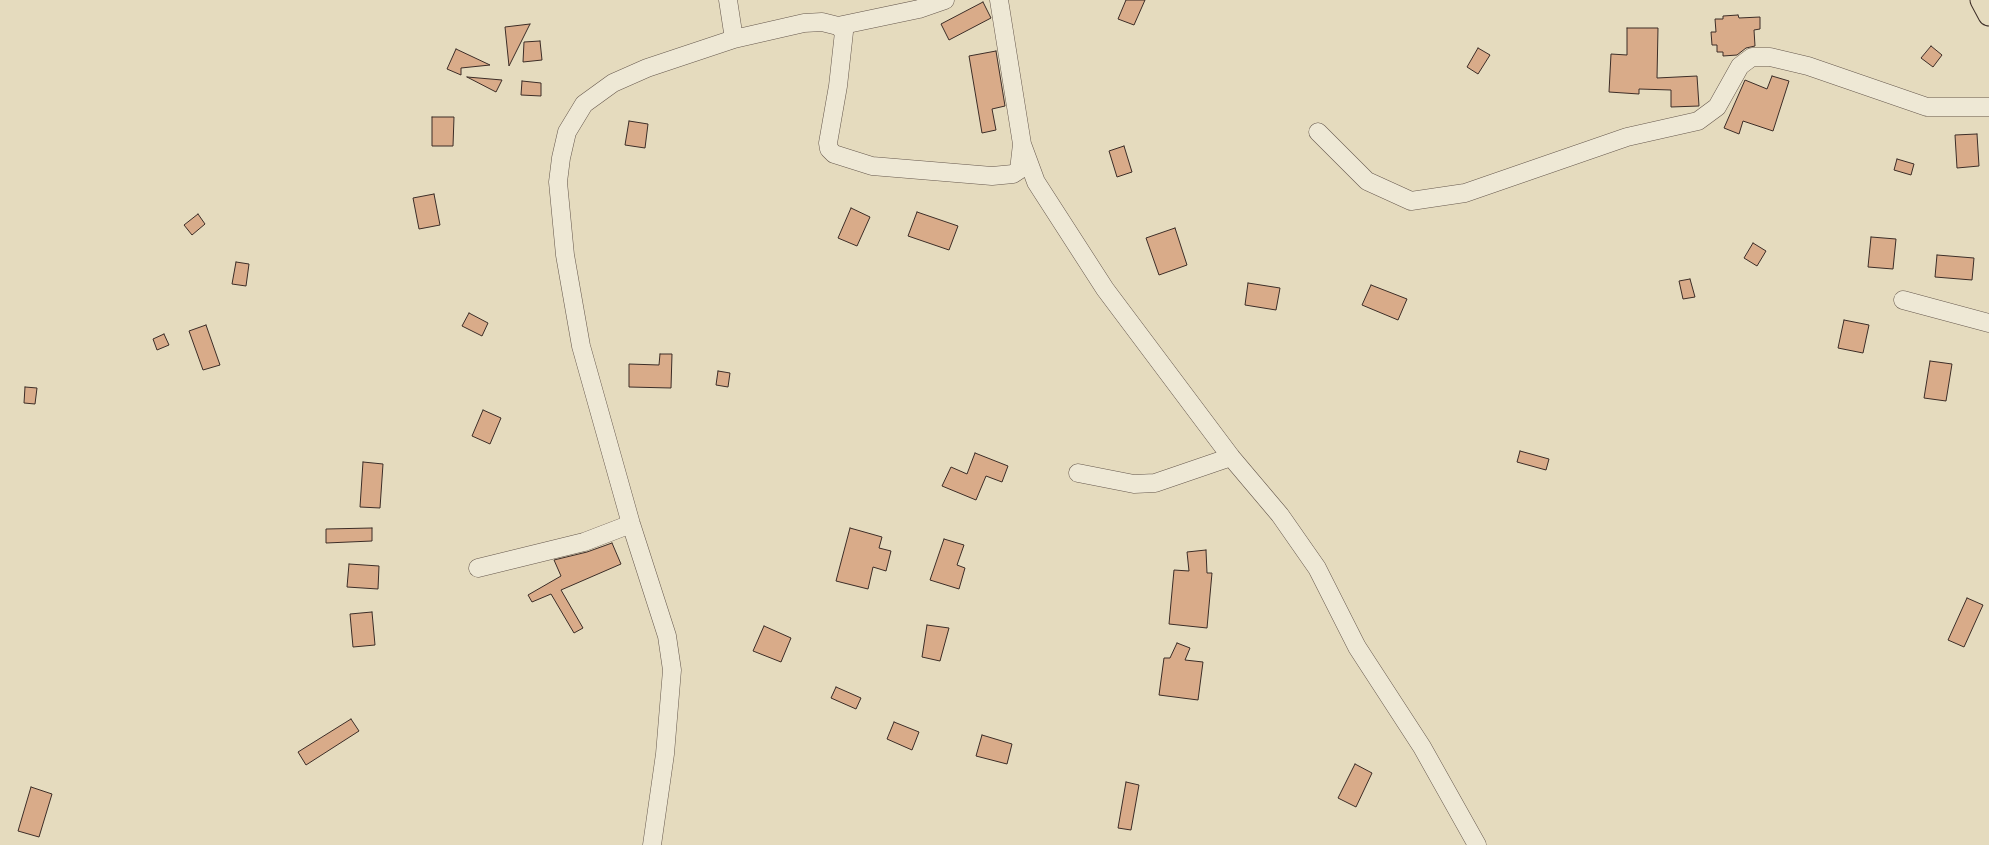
<!DOCTYPE html>
<html>
<head>
<meta charset="utf-8">
<style>
  body { margin:0 }
  canvas { display:block; background:#e5dbbe }
</style>
</head>
<body>
<canvas width="1989" height="845"></canvas>
<script>
const g = document.querySelector('canvas').getContext('2d');
g.lineJoin = 'round';
function fill(path, color) { g.fillStyle = color; g.fill(path, 'evenodd'); }
const toPath = rows => new Path2D(rows.map(r => 'M' + r).join(''));
function trace(path, color, width, dash) { g.strokeStyle = color; g.lineWidth = width; g.lineCap = dash ? 'butt' : 'round'; g.setLineDash(dash || []); g.stroke(path); }
const building = toPath([
  [1126,0,1145,0,1134,25,1118,19,1126,0],
  [983,2,991,18,949,40,941,24,983,2],
  [1738,15,1739,18,1760,17,1760,29,1754,30,1755,46,1746,48,1737,55,1723,56,1723,52,1717,52,1717,45,1712,45,1711,32,1716,32,1715,19,1723,19,1723,16,1738,15],
  [530,24,509,66,505,27,530,24],
  [1627,28,1658,28,1657,78,1697,76,1699,106,1671,107,1671,90,1639,89,1639,94,1609,92,1611,54,1627,55,1627,28],
  [540,41,542,60,523,62,524,42,540,41],
  [1931,46,1942,55,1933,67,1921,58,1931,46],
  [1478,48,1490,55,1478,74,1467,67,1478,48],
  [456,49,490,65,461,68,461,75,447,69,456,49],
  [996,51,1005,106,992,109,996,130,982,133,969,56,996,51],
  [1772,76,1789,81,1773,131,1743,121,1739,134,1724,128,1745,80,1767,89,1772,76],
  [467,77,502,80,496,92,467,77],
  [522,81,541,83,541,96,521,95,522,81],
  [432,117,454,117,453,146,432,146,432,117],
  [629,121,648,124,645,148,625,145,629,121],
  [1977,134,1979,166,1957,168,1955,135,1977,134],
  [1124,146,1132,172,1117,177,1109,151,1124,146],
  [1897,159,1914,164,1911,175,1894,170,1897,159],
  [434,194,440,225,419,229,413,198,434,194],
  [851,208,870,217,857,246,838,238,851,208],
  [917,212,958,226,949,250,908,236,917,212],
  [198,214,205,224,192,235,184,225,198,214],
  [1175,228,1187,265,1159,275,1146,238,1175,228],
  [1871,237,1896,239,1893,269,1868,267,1871,237],
  [1753,243,1766,251,1757,266,1744,258,1753,243],
  [1937,255,1974,258,1972,280,1935,277,1937,255],
  [236,262,249,264,246,286,232,284,236,262],
  [1690,279,1695,297,1683,299,1679,281,1690,279],
  [1248,283,1280,288,1276,310,1245,305,1248,283],
  [1371,285,1407,299,1398,320,1362,305,1371,285],
  [469,313,488,323,482,336,462,326,469,313],
  [1844,320,1869,325,1863,353,1838,348,1844,320],
  [206,325,220,365,203,370,189,331,206,325],
  [164,334,169,345,157,350,153,339,164,334],
  [660,354,672,354,671,388,629,387,629,364,659,365,660,354],
  [1930,361,1952,364,1946,401,1924,398,1930,361],
  [718,371,730,373,728,387,716,385,718,371],
  [25,387,37,388,35,404,24,403,25,387],
  [483,410,501,418,490,444,472,436,483,410],
  [1520,451,1549,459,1546,470,1517,462,1520,451],
  [975,453,1008,466,1002,482,986,476,976,500,942,486,951,467,967,474,975,453],
  [363,462,383,464,380,508,360,507,363,462],
  [372,528,372,541,326,543,326,529,372,528],
  [850,528,882,537,879,548,891,551,886,571,873,567,868,589,836,581,850,528],
  [944,539,964,545,957,565,965,568,959,589,930,580,944,539],
  [612,543,621,564,561,590,583,628,574,633,551,594,532,602,528,595,561,576,554,560,587,552,612,543],
  [1206,550,1207,573,1212,573,1207,628,1169,624,1174,570,1189,571,1187,552,1206,550],
  [349,564,379,566,378,589,347,587,349,564],
  [1967,598,1983,605,1964,647,1948,640,1967,598],
  [372,612,375,645,353,647,350,614,372,612],
  [927,625,949,628,940,661,922,657,927,625],
  [764,626,791,638,781,662,753,651,764,626],
  [1177,643,1190,648,1185,660,1203,662,1198,700,1159,695,1164,658,1170,658,1177,643],
  [836,687,861,698,856,709,831,698,836,687],
  [351,719,359,731,306,765,298,752,351,719],
  [894,722,919,732,912,750,887,739,894,722],
  [982,735,1012,744,1007,764,976,756,982,735],
  [1355,764,1372,773,1356,807,1338,798,1355,764],
  [1126,782,1139,785,1131,830,1118,828,1126,782],
  [31,787,52,794,39,837,18,831,31,787]
]);
const minor = toPath([
  [728,0,734,39],
  [999,0,1022,144,1036,182,1105,289,1231,457,1280,515,1317,568,1357,647,1422,747,1477,845],
  [838,26,919,9,945,0],
  [1318,132,1367,181,1411,201,1465,193,1627,137,1698,121,1717,107,1740,66,1752,57,1770,57,1808,66,1927,107,1989,107],
  [1903,300,1989,323],
  [1078,473,1134,484,1155,483,1231,457],
  [478,568,584,542,631,524],
  [652,845,665,754,672,670,667,636,631,524,581,346,565,255,558,182,561,158,567,132,584,104,613,83,647,68,734,39,804,23,822,22,838,26,844,32,838,86,828,143,829,149,834,154,872,166,992,176,1013,174,1019,170,1022,144]
]);
const major = toPath([
  [1981,0,1989,15]
]);
fill(building, '#d9ab89');
trace(building, '#3c2d27', 1);
trace(minor, '#66584d', 19);
trace(major, '#3c2d27', 23);
trace(minor, '#eee8d5', 18);
trace(major, '#e5dbbe', 21);
</script>
</body>
</html>
